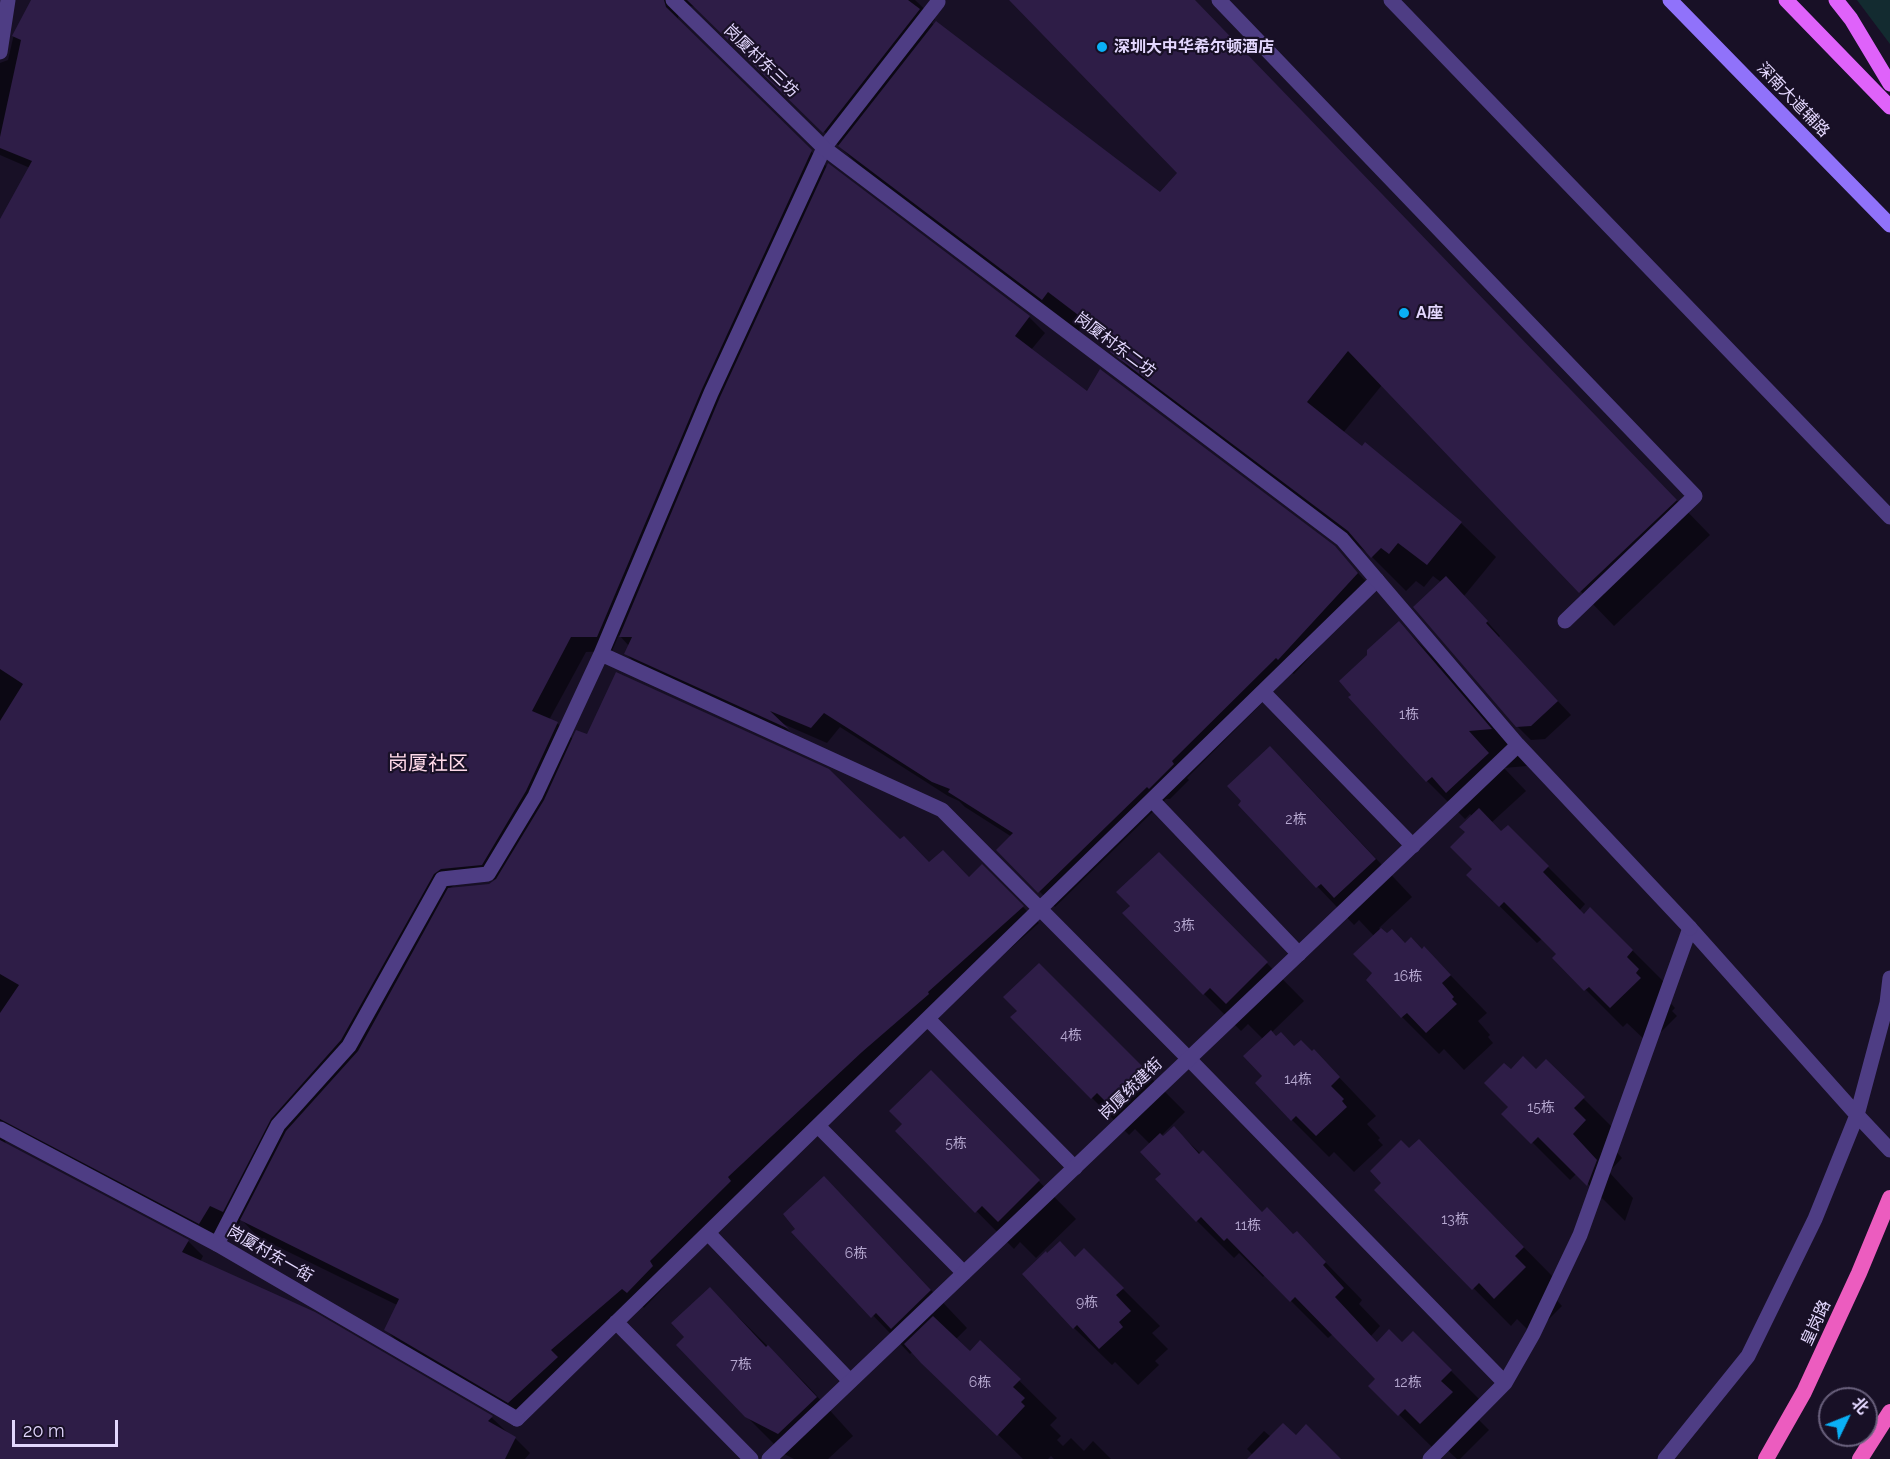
<!DOCTYPE html>
<html>
<head>
<meta charset="utf-8">
<style>
  body { margin:0 }
  #map { position:relative; width:1890px; height:1459px; overflow:hidden; background:#181026; font-family:Raleway,"Noto Sans SC",sans-serif }
  canvas { display:block }
  .north { position:absolute; left:1818px; top:1387px; width:60px; height:60px; box-sizing:border-box; background:#181026; border:2px solid #69607c; border-radius:50%; rotate:47deg; font-size:16px; font-weight:700; line-height:24px; text-align:center; color:#e3d7fe }
  .north::after { content:''; display:block; margin:auto; width:21px; height:27px; background:#0ab0f6; clip-path:polygon(50% 0,100% 100%,50% 72%,0 100%) }
  .scale { position:absolute; left:12px; top:1420px; width:106px; height:27px; box-sizing:border-box; border:3px solid #e3d7fe; border-top:0; padding-left:8px; font-size:18px; line-height:21px; white-space:nowrap; color:#e3d7fe; -webkit-text-stroke:4px #181026; paint-order:stroke }
</style>
</head>
<body>
<div id="map">
<canvas width="1890" height="1459"></canvas>
<div class="north">北</div>
<div class="scale">20 m</div>
</div>
<script>
const g = document.querySelector('canvas').getContext('2d');
g.lineJoin = 'round';
function fill(path, color) { g.fillStyle = color; g.fill(path, 'evenodd'); }
const toPath = rows => new Path2D(rows.map(r => 'M' + r).join(''));
function trace(path, color, width, dash) { g.strokeStyle = color; g.lineWidth = width; g.lineCap = dash ? 'butt' : 'round'; g.setLineDash(dash || []); g.stroke(path); }
function write(font, color, halo, rows, align = 'center') {
  g.font = font + ' Raleway,"Noto Sans SC",sans-serif'; g.lineWidth = 4.5; g.setLineDash([]); g.textBaseline = 'middle'; g.strokeStyle = halo; g.fillStyle = color; for (const [text, x, y, turn = 0] of rows) {
    g.save(); g.translate(x, y); g.rotate((+turn || 0) * Math.PI / 180); g.textAlign = isNaN(turn) ? turn : align; if (halo) g.strokeText(text, 0, 0); g.fillText(text, 0, 0); g.restore();
  }
}
const green = toPath([
  [1857,0,1890,0,1890,44]
]);
const shadow = toPath([
  [33,0,915,0,935,19,932,23,934,25,1160,194,1179,173,1012,0,1194,0,1710,535,1614,626,1382,385,1343,433,1362,449,1366,444,1461,523,1496,557,1464,596,1500,636,1498,638,1571,715,1545,739,1531,740,1517,726,1442,583,1433,576,1424,587,1416,581,1406,591,1370,555,1146,386,1112,351,1114,348,1083,325,1077,333,874,180,696,7,686,5,680,8,678,18,680,23,827,167,828,165,1029,317,1045,333,1031,350,1088,393,1334,547,1373,589,1294,674,1292,673,1187,778,1189,780,1170,799,1166,799,1055,907,998,850,1012,837,965,807,959,801,948,796,840,727,827,743,781,723,799,741,642,669,626,654,629,646,619,635,612,651,586,652,549,720,558,724,574,740,900,841,930,864,969,879,982,866,1039,923,943,1009,666,1278,668,1283,644,1308,640,1304,526,1418,402,1346,386,1330,397,1305,258,1237,241,1219,238,1226,225,1220,215,1237,5,1140,6,1145,189,1242,203,1256,200,1262,314,1314,492,1418,507,1432,506,1433,516,1439,530,1453,525,1459,0,1459,0,222,30,168,0,155,0,63,8,60,14,34],
  [499,879,490,885,447,890,456,884],
  [1399,623,1436,660,1527,766,1504,768,1526,791,1491,823,1501,833,1508,827,1585,904,1579,911,1584,916,1591,909,1670,988,1663,995,1675,1008,1672,1011,1677,1016,1649,1044,1627,1023,1623,1027,1554,958,1558,954,1543,938,1537,943,1468,875,1474,869,1467,832,1472,816,1470,814,1465,819,1427,781,1350,697,1368,656],
  [1270,748,1307,785,1412,897,1379,928,1387,935,1405,944,1422,950,1424,948,1487,1013,1478,1021,1490,1035,1488,1037,1493,1043,1464,1070,1444,1049,1439,1054,1402,1017,1375,974,1374,936,1359,920,1354,925,1240,805],
  [1196,891,1304,1001,1271,1033,1276,1038,1295,1047,1312,1053,1314,1051,1376,1116,1367,1124,1380,1138,1378,1140,1383,1145,1354,1172,1334,1152,1329,1157,1292,1120,1264,1076,1263,1039,1248,1024,1241,1031,1204,994],
  [1044,970,1185,1112,1161,1136,1163,1138,1174,1128,1262,1213,1294,1235,1297,1233,1362,1300,1359,1304,1380,1326,1371,1336,1378,1343,1402,1344,1413,1333,1488,1408,1478,1419,1489,1430,1460,1459,1457,1459,1443,1446,1437,1452,1370,1386,1377,1379,1333,1334,1328,1338,1265,1275,1263,1277,1239,1253,1234,1258,1197,1221,1163,1174,1150,1144,1135,1129,1129,1135,1092,1098,1019,1011],
  [1546,1061,1621,1136,1611,1146,1622,1158,1609,1172,1633,1198,1625,1221,1577,1173,1570,1180,1504,1114,1511,1107,1511,1071,1536,1071],
  [931,1072,1076,1219,1036,1258,1020,1242,1014,1249,897,1131,904,1124],
  [1419,1141,1561,1285,1551,1294,1562,1306,1533,1335,1517,1319,1511,1326,1376,1190],
  [861,1216,967,1328,956,1339,970,1353,980,1342,1057,1418,1050,1425,1061,1436,1057,1440,1063,1446,1071,1438,1084,1451,1093,1441,1111,1459,1054,1459,1051,1456,1048,1459,1023,1459,913,1351,910,1354,793,1232],
  [1084,1250,1160,1326,1152,1333,1168,1349,1155,1361,1159,1365,1138,1385,1115,1362,1112,1365,1074,1328,1075,1259],
  [710,1289,806,1384,853,1436,828,1459,794,1459,784,1454,746,1416,687,1337],
  [1264,1431,1271,1437,1296,1437,1339,1459,1257,1459,1247,1449]
]);
const building = toPath([
  [31,0,664,0,666,7,812,150,702,389,597,637,571,637,532,711,558,722,526,791,482,865,441,869,434,874,341,1040,271,1119,223,1212,210,1206,199,1224,0,1119,0,1013,19,985,0,974,0,721,23,684,0,669,0,219,32,161,0,148,0,137,21,40,12,36,13,34],
  [687,0,908,0,920,9,823,133],
  [1009,0,1195,0,1677,500,1579,593,1348,351,1307,402,1362,446,1365,442,1462,522,1427,565,1398,543,1389,554,1381,548,1371,558,1348,531,1110,352,1115,343,1048,292,1042,300,838,146,936,21,1160,192,1177,173],
  [828,163,1030,316,1015,336,1087,391,1100,369,1335,546,1358,573,1278,660,1276,658,1172,761,1174,764,1149,789,1147,787,1038,893,996,850,1013,833,948,792,950,789,932,782,824,713,811,728,770,711,789,729,624,654,632,637,619,637,720,397],
  [1446,576,1488,621,1486,623,1558,701,1531,726,1516,727,1413,607],
  [1399,621,1492,729,1469,731,1489,753,1446,793,1432,777,1426,782,1348,697,1351,695,1339,681,1367,655,1367,650],
  [616,672,829,769,900,839,904,836,929,862,943,850,969,877,982,864,1024,906,928,992,929,994,862,1052,728,1177,731,1181,650,1261,653,1266,627,1293,622,1289,551,1350,558,1357,508,1403,384,1330,399,1299,240,1220,286,1131,358,1051,448,888,489,884,496,879,544,800,576,730,587,734],
  [1270,746,1376,859,1334,898,1321,884,1316,888,1238,805,1241,801,1227,786],
  [1479,808,1501,831,1508,825,1549,866,1543,872,1584,914,1590,907,1633,950,1627,957,1639,969,1636,973,1641,978,1610,1008,1589,987,1584,991,1552,958,1556,954,1504,902,1499,907,1466,875,1472,869,1450,847,1465,832,1459,827],
  [1159,852,1268,962,1226,1004,1210,988,1203,995,1122,913,1130,906,1116,892],
  [1381,928,1387,933,1392,929,1405,943,1411,937,1422,949,1424,946,1451,975,1442,983,1454,997,1452,999,1457,1004,1426,1033,1407,1013,1401,1018,1366,980,1372,973,1353,954],
  [1039,963,1149,1073,1113,1109,1097,1093,1091,1099,1010,1017,1017,1011,1003,997],
  [1271,1030,1276,1036,1281,1032,1294,1046,1301,1040,1312,1051,1314,1049,1340,1077,1331,1086,1344,1099,1342,1101,1347,1107,1316,1136,1296,1116,1291,1121,1255,1083,1262,1076,1243,1056],
  [1523,1056,1536,1069,1546,1059,1585,1097,1574,1108,1586,1120,1573,1134,1597,1160,1587,1186,1538,1137,1531,1144,1501,1114,1508,1107,1484,1083,1504,1063,1511,1069],
  [931,1070,1040,1180,998,1222,982,1206,975,1213,895,1131,902,1124,889,1111],
  [1174,1126,1199,1154,1203,1150,1262,1212,1267,1207,1293,1234,1297,1231,1326,1262,1323,1265,1344,1288,1335,1297,1377,1342,1389,1329,1402,1342,1413,1331,1452,1370,1441,1381,1453,1392,1420,1424,1405,1409,1398,1416,1368,1386,1375,1379,1295,1297,1290,1302,1227,1238,1224,1241,1201,1217,1196,1222,1155,1179,1161,1174,1140,1152,1160,1133,1163,1136],
  [1419,1139,1524,1247,1515,1256,1526,1267,1494,1299,1479,1283,1472,1290,1374,1190,1381,1183,1370,1171,1401,1140,1409,1148],
  [0,1140,189,1240,182,1252,315,1312,493,1416,488,1421,516,1437,505,1459,0,1459],
  [824,1176,931,1290,891,1329,876,1313,871,1318,791,1232,795,1229,783,1214],
  [1060,1241,1075,1257,1084,1248,1124,1288,1116,1295,1131,1311,1119,1322,1123,1327,1099,1349,1077,1325,1073,1329,1022,1274,1046,1251,1047,1253],
  [710,1287,766,1347,768,1345,817,1397,778,1434,745,1417,676,1345,684,1337,671,1323],
  [933,1316,970,1351,980,1340,1021,1379,1013,1387,1025,1398,1021,1402,1025,1406,997,1436,921,1363,904,1344],
  [1283,1423,1296,1435,1306,1424,1341,1459,1247,1459]
]);
const service = toPath([
  [1219,0,1695,496,1565,621],
  [1391,0,1890,517],
  [0,52,8,0],
  [601,654,942,810,1189,1059,1505,1383],
  [1263,692,1413,846],
  [1152,800,1299,954],
  [928,1019,1075,1168],
  [818,1126,964,1273],
  [708,1233,850,1381],
  [217,1244,278,1125,349,1046,442,879,488,874,535,796,601,654,711,393,824,148,938,2],
  [616,1322,751,1459],
  [517,1419,1377,580],
  [1430,1459,1505,1383,1533,1334,1580,1235,1690,928,1857,1115,1890,1150],
  [1665,1459,1748,1356,1815,1219,1857,1115,1887,1003,1890,978]
]);
const minor = toPath([
  [673,0,824,148,1342,539,1518,745,1690,928],
  [0,1129,217,1244,517,1419],
  [769,1459,1518,745]
]);
const secondary = toPath([
  [1670,0,1890,225]
]);
const primary = toPath([
  [1786,0,1890,107],
  [1836,0,1851,19,1890,84]
]);
const trunk = toPath([
  [1766,1459,1804,1392,1859,1273,1890,1198],
  [1860,1459,1890,1412]
]);
const markers = [
  [1102,47,6,"#0ab0f6"],
  [1404,313,6,"#0ab0f6"]
];
const numberNames = [
  ["1栋",1409,715],
  ["2栋",1296,820],
  ["3栋",1184,926],
  ["16栋",1408,977],
  ["4栋",1071,1036],
  ["14栋",1298,1080],
  ["15栋",1541,1108],
  ["5栋",956,1144],
  ["13栋",1455,1220],
  ["11栋",1248,1226],
  ["6栋",856,1254],
  ["9栋",1087,1303],
  ["7栋",741,1365],
  ["6栋",980,1383],
  ["12栋",1408,1383]
];
const poiNames = [
  ["深圳大中华希尔顿酒店",1114,47],
  ["A座",1416,313]
];
const streetNames = [
  ["岗厦村东三坊",761,61,44],
  ["深南大道辅路",1793,100,46],
  ["岗厦村东二坊",1115,345,37],
  ["岗厦统建街",1131,1089,-44],
  ["岗厦村东一街",270,1254,30],
  ["皇岗路",1816,1323,-65]
];
const quarterNames = [
  ["岗厦社区",428,764]
];
fill(green, '#132b30');
fill(shadow, '#0007');
fill(building, '#2e1d47');
trace(service, '#4e3d84', 15);
trace(minor, '#4e3d84', 15);
trace(secondary, '#9072fa', 15);
trace(primary, '#df62fa', 15);
trace(trunk, '#ec5cbf', 16);
for (const [x, y, r, color] of markers) { const dot = new Path2D(); dot.arc(x, y, r, 0, 2 * Math.PI); g.fillStyle = color; g.fill(dot); trace(dot, '#181026', 2); }
write('14px', '#b6a8d0', null, numberNames);
write('bold 16px', '#e3d7fe', '#181026', poiNames, 'left');
write('16px', '#e3d7fe', '#181026', streetNames);
write('20px', '#fed9e9', '#181026', quarterNames);
</script>
</body>
</html>
